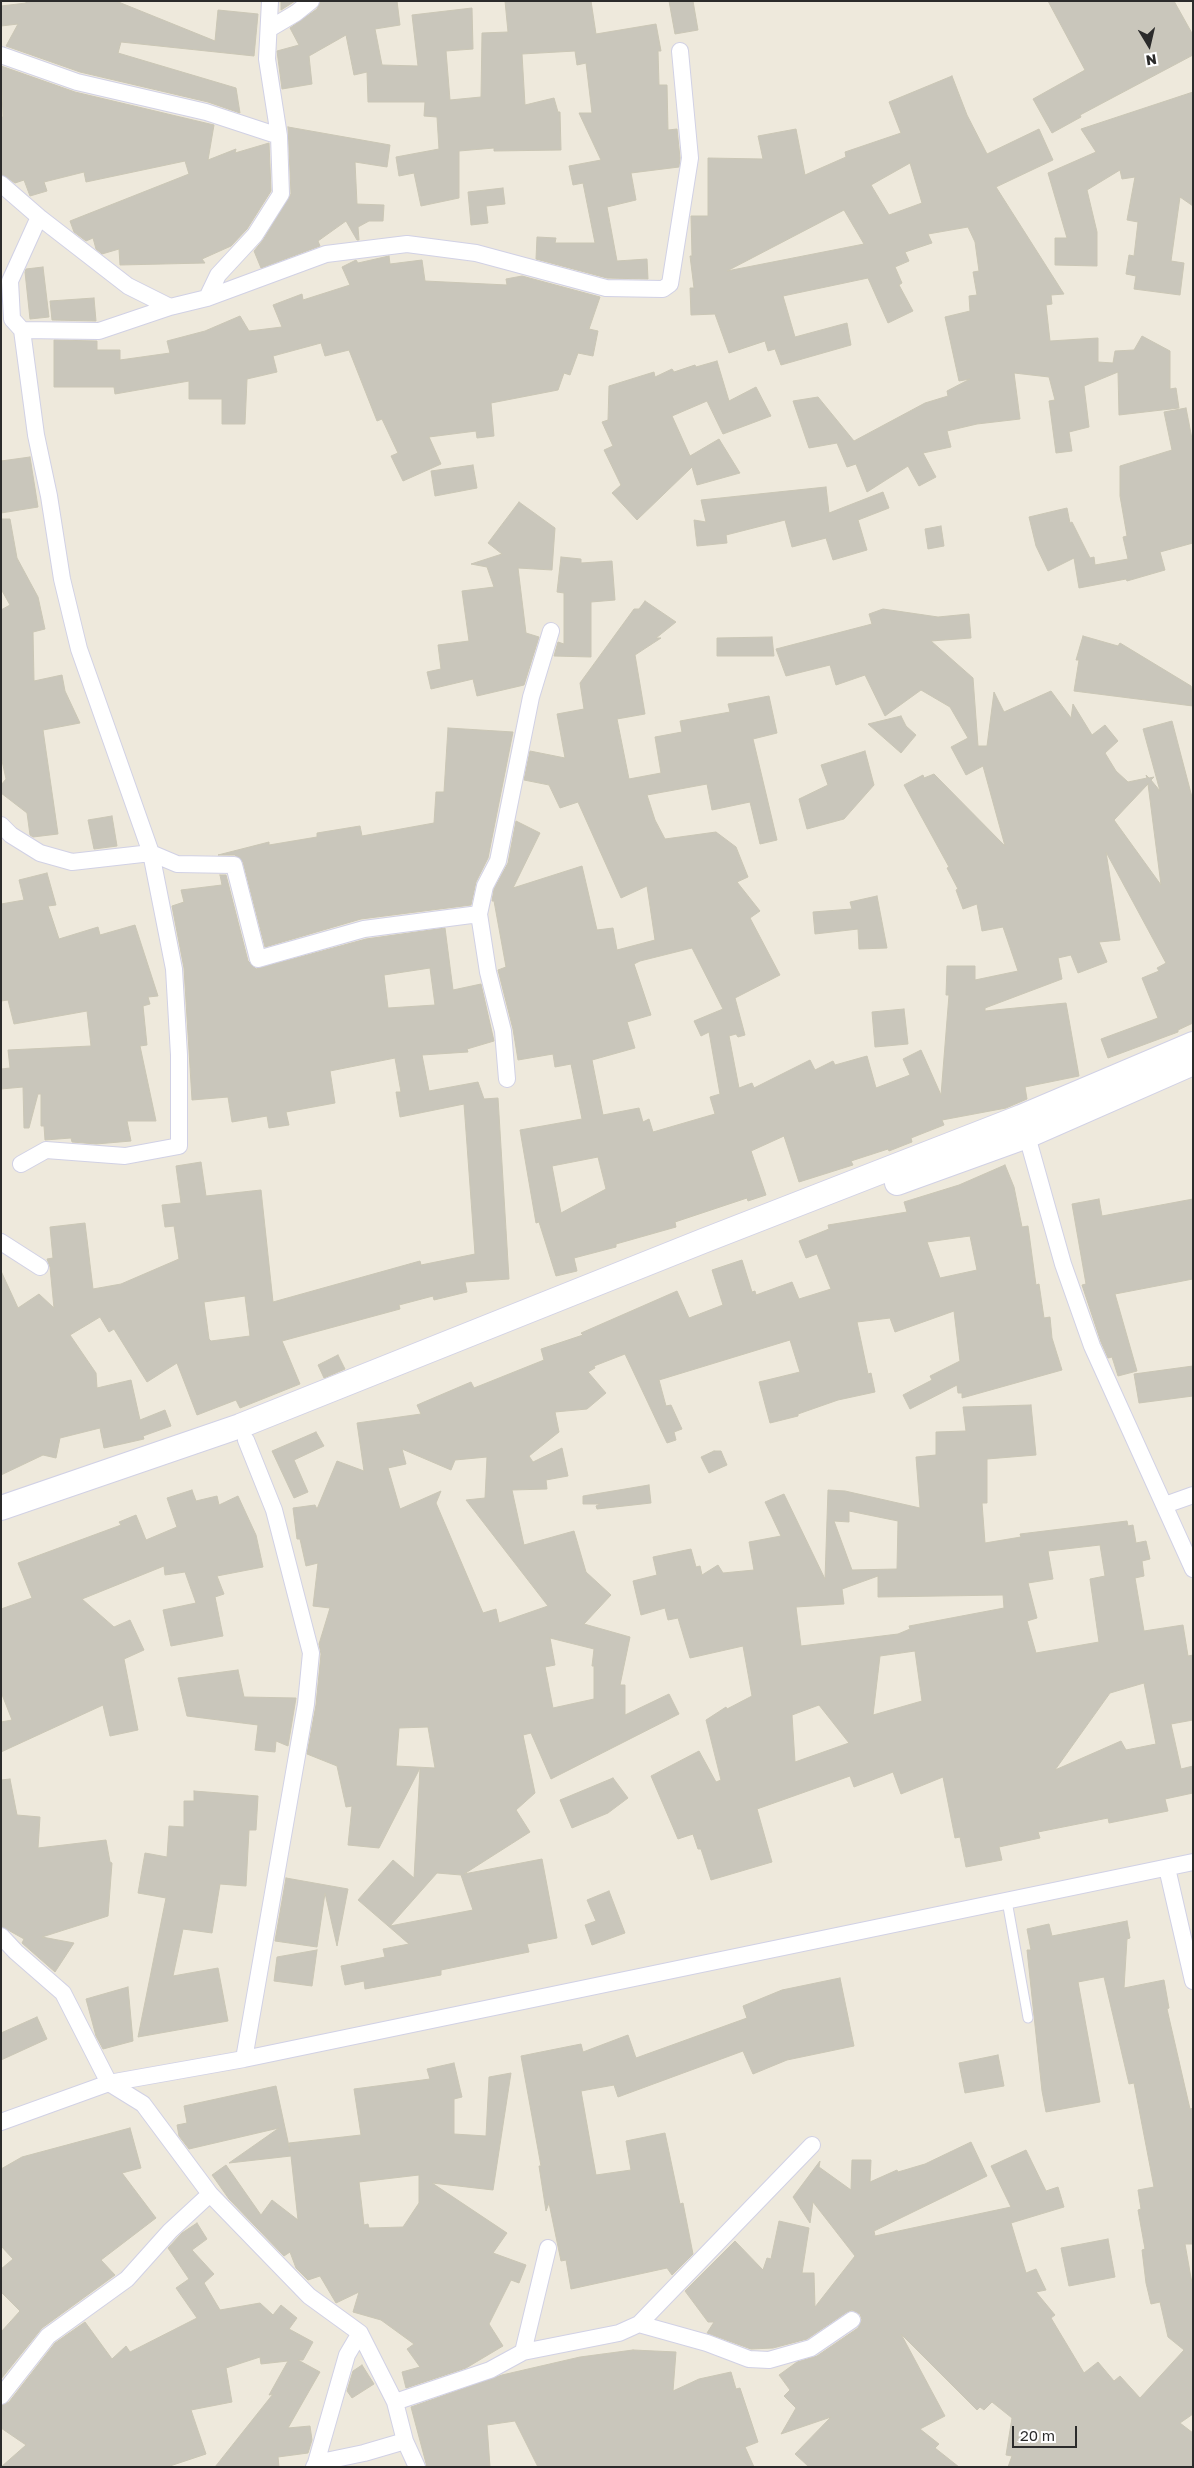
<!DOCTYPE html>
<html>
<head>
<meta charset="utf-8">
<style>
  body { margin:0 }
  #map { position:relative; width:1194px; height:2468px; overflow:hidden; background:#eee9dc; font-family:"Golos Text",sans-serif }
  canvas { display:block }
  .frame { position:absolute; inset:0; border:2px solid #2b2b2b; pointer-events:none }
  .north { position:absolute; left:1124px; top:20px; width:50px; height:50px; -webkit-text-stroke:4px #fff; paint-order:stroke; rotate:171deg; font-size:14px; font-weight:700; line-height:20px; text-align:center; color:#2b2b2b }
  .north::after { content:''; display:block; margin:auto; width:18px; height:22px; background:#2b2b2b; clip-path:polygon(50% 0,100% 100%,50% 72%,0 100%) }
  .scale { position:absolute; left:1012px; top:2426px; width:65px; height:22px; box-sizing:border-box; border:2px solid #2b2b2b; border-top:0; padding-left:6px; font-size:15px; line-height:18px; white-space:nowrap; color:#2b2b2b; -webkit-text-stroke:4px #fff; paint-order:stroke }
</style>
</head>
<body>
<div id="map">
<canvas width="1194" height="2468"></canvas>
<div class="frame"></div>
<div class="north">N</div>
<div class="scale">20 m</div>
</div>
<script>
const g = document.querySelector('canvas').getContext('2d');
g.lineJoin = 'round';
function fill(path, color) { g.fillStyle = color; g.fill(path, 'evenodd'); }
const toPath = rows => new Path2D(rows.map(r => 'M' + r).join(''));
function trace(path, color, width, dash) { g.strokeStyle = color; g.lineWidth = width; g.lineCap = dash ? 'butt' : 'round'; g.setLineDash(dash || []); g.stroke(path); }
const building = toPath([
  [26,1,116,1,215,41,218,10,258,14,254,56,121,42,118,53,236,88,240,113,208,102,80,72,6,46,18,24,1,26,1,6,26,3,26,1],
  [281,1,295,1,281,10,281,1],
  [321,1,397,1,400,25,375,29,382,65,418,66,412,15,472,8,473,49,446,51,450,100,481,97,482,33,508,32,505,1,591,1,596,34,656,24,661,51,658,51,659,85,667,85,668,130,677,129,680,158,679,167,631,173,636,200,607,207,617,261,647,259,648,279,607,278,536,259,537,237,556,238,555,243,595,243,583,183,573,185,569,166,601,160,579,113,592,113,586,63,577,65,575,51,522,54,525,105,554,98,558,112,560,112,561,150,494,151,494,148,459,151,459,198,421,206,414,173,399,176,396,157,439,149,437,117,424,116,425,102,368,102,367,72,354,75,346,35,309,56,312,84,282,89,277,51,299,45,290,28,317,9,321,1],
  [669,1,693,1,698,30,675,34,669,1],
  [1048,1,1174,1,1193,35,1193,55,1080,115,1081,117,1052,133,1033,99,1085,70,1048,1],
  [1,66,75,92,214,125,208,160,236,149,235,153,269,143,271,191,247,229,231,246,202,259,205,263,120,265,119,249,102,254,96,249,93,238,86,241,74,232,70,221,189,174,185,161,86,182,84,172,44,182,47,191,30,196,24,180,15,183,1,174,1,117,3,117,1,66],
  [952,76,967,115,987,154,1039,129,1053,160,996,187,1064,294,1051,295,1052,304,1046,305,1050,341,1098,338,1098,362,1113,363,1115,351,1134,350,1142,336,1170,351,1170,389,1176,388,1179,408,1119,415,1118,372,1084,386,1089,427,1069,432,1072,451,1056,453,1049,401,1055,400,1049,377,1014,373,1020,419,977,424,947,431,951,447,923,453,936,477,919,486,908,466,867,492,856,464,847,467,837,443,809,448,793,401,818,397,854,441,925,403,948,396,947,391,970,379,959,381,945,317,970,311,969,296,977,295,973,272,979,271,975,242,968,227,928,234,932,243,905,252,909,261,895,267,902,283,899,285,913,311,888,323,868,278,783,296,795,337,847,323,851,345,781,365,775,349,768,351,765,341,729,353,715,314,691,315,690,288,694,288,690,256,692,256,691,216,708,216,708,158,763,159,758,136,796,129,805,175,846,157,845,152,901,133,889,102,952,76],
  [910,163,922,203,889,215,871,185,910,163],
  [844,210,864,244,727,271,844,210],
  [1193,92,1193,206,1180,197,1171,261,1184,263,1180,295,1134,289,1136,276,1126,274,1129,255,1134,256,1138,222,1127,220,1135,177,1122,179,1120,170,1087,190,1097,232,1097,266,1055,265,1055,238,1067,238,1048,173,1096,152,1081,129,1193,92],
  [288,127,390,145,387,167,355,162,357,204,384,205,383,221,369,221,358,227,359,240,357,240,346,221,318,241,320,246,261,268,254,251,263,240,291,194,288,127],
  [503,188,505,204,486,206,488,223,471,225,468,192,503,188],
  [389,256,390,264,422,260,425,281,507,285,506,279,522,276,600,297,589,329,598,331,593,356,578,353,570,375,564,373,558,390,491,403,494,436,477,438,476,431,429,437,441,464,403,481,391,456,398,453,382,419,377,421,349,350,325,356,321,343,273,356,277,372,247,379,245,424,222,424,222,399,189,399,189,381,115,394,114,387,54,387,54,340,97,341,97,350,120,350,120,360,170,353,167,341,205,331,240,316,249,331,282,327,273,305,302,294,303,300,350,285,342,267,356,260,358,263,389,256],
  [43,267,49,317,30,319,25,272,26,269,43,267],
  [94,298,96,321,52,320,50,301,94,298],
  [717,361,729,401,756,387,771,416,723,434,707,401,672,416,690,456,719,439,740,473,697,485,692,467,637,520,612,493,621,485,604,450,613,446,602,422,608,420,609,386,654,372,655,377,672,369,674,372,695,365,696,367,717,361],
  [1186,408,1193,444,1193,543,1160,552,1165,570,1127,581,1126,579,1079,588,1074,558,1048,571,1036,546,1029,517,1067,508,1070,523,1072,522,1090,558,1094,557,1095,565,1128,559,1123,537,1127,536,1120,496,1120,466,1172,450,1164,412,1186,408],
  [30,457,38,507,1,513,1,461,30,457],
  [473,465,477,488,435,496,431,471,473,465],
  [826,487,829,513,883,492,889,508,858,520,867,550,833,560,826,538,792,547,785,520,726,535,727,543,697,546,694,520,706,522,701,500,826,487],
  [519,502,555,528,552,570,518,568,526,633,539,637,524,685,477,696,473,679,431,689,427,672,441,669,438,645,469,641,462,591,494,587,487,567,471,564,502,554,488,543,519,502],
  [1,519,10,519,17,558,38,597,45,629,33,632,34,681,62,675,65,691,80,723,43,730,58,834,33,837,30,835,27,813,1,793,1,785,6,779,1,756,1,610,10,605,1,589,1,519],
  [941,526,944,546,928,549,925,529,941,526],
  [561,557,581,559,581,563,612,561,615,600,591,602,591,657,554,656,558,642,564,644,564,593,557,592,561,557],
  [645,601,676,622,656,638,661,638,635,655,645,714,617,719,629,779,661,773,655,737,682,732,680,721,730,712,728,704,769,696,777,733,753,739,777,840,760,844,750,802,712,810,707,784,647,795,655,820,665,839,716,832,736,847,748,877,737,882,760,911,750,918,780,975,735,998,745,1035,738,1037,736,1034,729,1036,739,1088,752,1083,754,1088,810,1060,815,1070,833,1061,835,1065,867,1056,876,1088,910,1075,903,1059,921,1050,941,1095,949,995,946,995,947,966,975,966,975,980,1018,971,1003,927,982,931,977,904,963,909,956,890,958,889,947,868,949,867,904,785,923,775,924,778,934,774,1005,846,983,766,966,775,951,747,968,738,950,707,921,690,885,716,865,675,836,685,830,665,786,676,776,649,872,624,869,614,883,609,938,617,969,614,971,638,931,641,973,678,978,746,987,746,994,692,1004,712,1051,691,1071,718,1073,704,1092,735,1105,725,1118,741,1105,753,1116,771,1128,782,1147,778,1146,775,1149,778,1154,777,1151,780,1160,791,1143,729,1172,721,1193,801,1193,1023,1178,1030,1178,1032,1108,1058,1101,1039,1158,1018,1142,978,1159,971,1157,968,1166,963,1106,852,1120,940,1099,942,1107,962,1078,973,1071,955,1058,958,1062,979,985,1008,985,1011,1066,1003,1079,1076,1025,1087,1027,1099,1006,1108,942,1120,944,1125,911,1138,912,1142,889,1151,888,1149,851,1161,853,1165,799,1182,784,1136,751,1151,766,1195,748,1201,747,1198,675,1222,676,1227,616,1244,616,1247,574,1258,577,1271,556,1276,539,1222,536,1223,520,1130,582,1119,571,1064,555,1067,553,1054,518,1060,513,1029,498,970,506,967,494,901,492,901,494,889,508,863,516,821,540,833,513,888,582,866,597,930,613,928,617,950,655,940,647,886,621,898,578,802,560,808,549,785,524,780,530,751,565,758,557,714,584,709,580,683,634,609,639,609,645,601],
  [1148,784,1161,885,1114,820,1148,784],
  [692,948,723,1009,694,1021,701,1036,709,1032,720,1094,710,1097,715,1114,653,1132,649,1119,643,1122,639,1108,603,1115,592,1060,635,1048,627,1022,651,1015,634,964,640,961,692,948],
  [598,1157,606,1189,561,1213,552,1166,598,1157],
  [1083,636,1118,646,1120,643,1191,686,1193,706,1074,691,1079,660,1076,660,1083,636],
  [772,637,774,656,717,656,717,638,772,637],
  [901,716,906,726,916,735,901,753,868,724,901,716],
  [448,728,513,732,488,858,476,882,471,905,361,919,265,947,243,862,235,855,218,855,269,842,269,845,317,837,317,833,360,826,362,836,434,823,436,792,444,792,448,728],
  [865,751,874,785,844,819,807,829,799,799,828,785,821,765,865,751],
  [112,816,117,846,94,849,88,820,112,816],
  [47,873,56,905,48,906,59,939,98,927,100,935,135,925,158,996,148,997,150,1004,143,1006,147,1045,140,1046,156,1121,127,1121,131,1141,96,1144,72,1142,71,1138,45,1140,44,1126,41,1126,41,1094,38,1094,29,1128,24,1128,23,1087,1,1089,1,1069,10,1068,8,1050,91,1046,87,1011,14,1024,8,1000,1,1001,1,904,24,900,19,880,47,873],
  [220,875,226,875,248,961,256,969,366,939,445,928,453,990,481,984,494,1041,467,1049,468,1052,422,1055,429,1091,478,1082,484,1099,498,1098,509,1279,465,1282,467,1292,434,1300,433,1296,399,1305,400,1309,282,1341,300,1384,240,1408,236,1400,197,1415,177,1363,147,1382,114,1329,109,1332,100,1317,70,1335,96,1373,97,1388,131,1380,140,1420,165,1410,171,1426,143,1436,144,1439,104,1448,100,1428,60,1438,56,1458,43,1455,1,1475,1,1271,18,1308,39,1294,54,1308,50,1267,47,1259,53,1258,50,1227,85,1223,93,1289,121,1284,179,1259,174,1226,165,1227,162,1205,181,1203,176,1166,201,1162,206,1196,261,1190,273,1302,420,1261,421,1265,475,1254,464,1104,400,1117,396,1092,401,1092,395,1058,330,1071,335,1103,286,1112,289,1125,269,1128,267,1116,232,1122,228,1097,192,1100,184,968,172,906,184,902,181,890,222,885,220,875],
  [430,968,435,1005,388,1008,384,975,430,968],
  [245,1296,250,1336,211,1341,209,1339,204,1302,245,1296],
  [877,896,887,948,859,949,858,929,815,934,813,912,852,909,850,902,877,896],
  [904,1009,908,1044,875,1047,872,1012,904,1009],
  [1005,1165,1014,1187,1022,1227,1028,1226,1036,1285,1039,1284,1044,1318,1050,1317,1052,1338,1062,1370,962,1398,962,1393,958,1393,957,1385,910,1409,903,1395,932,1380,930,1376,960,1361,954,1311,895,1332,890,1318,857,1322,868,1374,871,1373,875,1392,838,1400,798,1414,798,1416,770,1423,759,1382,800,1372,790,1340,659,1380,666,1406,671,1405,682,1429,674,1432,676,1440,667,1443,625,1354,594,1366,595,1368,588,1372,606,1393,587,1409,555,1412,559,1432,529,1456,533,1462,562,1448,568,1476,546,1480,547,1489,512,1490,524,1545,574,1531,586,1572,611,1595,584,1624,630,1637,620,1685,625,1685,625,1715,669,1694,679,1714,551,1779,531,1733,523,1735,535,1793,516,1810,530,1832,464,1874,542,1859,557,1938,527,1944,529,1952,441,1970,441,1975,365,1989,364,1981,345,1985,341,1966,385,1957,383,1949,409,1944,358,1900,393,1860,414,1878,420,1768,379,1848,348,1845,352,1806,346,1807,337,1766,307,1754,316,1705,321,1654,319,1644,330,1608,313,1606,318,1563,306,1566,300,1539,297,1539,293,1508,315,1505,317,1509,337,1461,364,1471,357,1423,421,1414,417,1405,471,1382,474,1388,544,1360,541,1349,583,1335,581,1333,677,1291,689,1318,723,1305,712,1270,742,1260,752,1292,755,1291,756,1295,792,1282,799,1299,831,1289,817,1254,806,1258,799,1241,829,1229,828,1225,907,1212,904,1202,959,1185,1005,1165],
  [970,1236,977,1270,940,1278,927,1242,970,1236],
  [402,1449,451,1470,455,1460,487,1457,485,1498,466,1500,548,1606,499,1623,496,1609,483,1613,436,1503,441,1491,400,1509,388,1468,406,1464,402,1449],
  [550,1638,594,1649,592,1666,594,1666,594,1699,553,1708,545,1667,555,1665,550,1638],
  [428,1727,435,1768,396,1766,399,1728,428,1727],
  [437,1873,461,1875,473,1910,390,1926,437,1873],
  [1099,1199,1102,1216,1193,1199,1193,1279,1115,1294,1137,1371,1118,1376,1112,1357,1108,1358,1101,1342,1082,1285,1086,1284,1072,1204,1099,1199],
  [338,1355,345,1369,324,1378,318,1365,338,1355],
  [1193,1366,1193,1396,1139,1403,1134,1374,1193,1366],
  [1031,1405,1036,1455,987,1459,987,1503,982,1503,985,1543,1021,1537,1020,1534,1127,1521,1128,1526,1133,1525,1136,1543,1146,1541,1150,1559,1142,1561,1144,1576,1135,1578,1144,1631,1183,1625,1188,1656,1193,1655,1193,1720,1171,1724,1181,1769,1193,1766,1193,1793,1165,1799,1168,1811,1109,1823,1108,1818,1038,1832,1040,1838,999,1847,1002,1860,966,1867,960,1837,955,1838,943,1777,901,1794,893,1772,854,1787,850,1776,757,1809,772,1862,711,1880,701,1849,698,1849,693,1834,678,1839,651,1776,699,1751,716,1782,721,1780,706,1720,726,1707,727,1709,752,1696,743,1646,690,1658,678,1618,668,1620,665,1608,641,1615,633,1581,657,1575,653,1557,691,1549,696,1567,700,1566,702,1575,718,1565,723,1573,754,1570,749,1542,781,1536,765,1502,784,1494,825,1579,828,1490,845,1491,920,1508,916,1457,936,1455,936,1432,966,1431,963,1407,1031,1405],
  [849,1511,898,1521,897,1569,852,1570,834,1521,849,1522,849,1511],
  [1100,1545,1105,1576,1090,1579,1099,1642,1036,1653,1027,1621,1037,1618,1028,1583,1053,1579,1048,1551,1100,1545],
  [878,1576,878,1597,1003,1595,1004,1608,909,1626,910,1629,898,1634,801,1646,796,1607,844,1604,842,1589,878,1576],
  [915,1651,922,1701,873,1715,880,1656,915,1651],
  [1144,1683,1156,1744,1126,1750,1121,1741,1055,1770,1110,1693,1144,1683],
  [819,1705,849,1743,795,1762,792,1715,819,1705],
  [316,1432,324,1446,294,1460,308,1492,294,1498,272,1451,316,1432],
  [714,1451,721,1451,727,1465,709,1473,701,1457,714,1451],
  [649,1485,651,1503,597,1509,596,1506,600,1504,583,1504,583,1496,649,1485],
  [192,1490,196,1501,217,1496,219,1505,238,1496,256,1535,263,1567,217,1576,224,1594,215,1597,223,1636,171,1646,163,1610,196,1603,185,1572,165,1575,164,1566,82,1599,114,1627,130,1620,144,1650,124,1659,138,1730,110,1736,103,1705,1,1752,1,1722,12,1720,1,1692,1,1609,32,1598,18,1563,121,1525,119,1522,136,1515,146,1540,177,1527,167,1498,192,1490],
  [238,1670,244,1697,296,1698,288,1746,276,1741,275,1752,255,1750,258,1725,187,1716,178,1678,238,1670],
  [613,1778,628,1798,608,1813,572,1828,560,1800,613,1778],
  [10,1779,17,1815,40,1817,38,1848,106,1840,110,1862,112,1863,108,1916,42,1937,74,1943,55,1972,22,1943,24,1939,1,1926,1,1780,10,1779],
  [194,1791,258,1796,256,1830,249,1830,246,1886,220,1884,212,1933,183,1929,173,1976,218,1968,228,2021,138,2037,166,1898,138,1893,145,1853,167,1857,169,1826,184,1827,184,1801,194,1801,194,1791],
  [286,1878,348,1889,337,1946,325,1893,317,1947,275,1941,286,1878],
  [609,1891,625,1933,592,1945,585,1925,596,1921,587,1900,609,1891],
  [1127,1921,1130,1938,1127,1939,1124,1988,1164,1980,1169,2008,1167,2009,1190,2109,1193,2108,1193,2244,1185,2244,1193,2289,1193,2414,1180,2423,1193,2433,1193,2467,1008,2467,1012,2456,1006,2455,1012,2418,992,2402,984,2410,980,2407,977,2410,901,2334,945,2416,920,2429,939,2444,935,2448,959,2467,809,2467,795,2454,831,2417,781,2434,796,2408,784,2396,790,2390,779,2375,797,2362,817,2356,858,2328,862,2320,860,2314,852,2310,847,2312,807,2339,773,2348,751,2349,707,2333,714,2322,708,2322,685,2291,735,2241,763,2270,767,2258,771,2259,779,2221,809,2228,802,2273,814,2273,815,2307,855,2256,813,2202,810,2223,793,2197,820,2161,819,2167,851,2190,852,2160,871,2160,870,2182,897,2170,898,2172,925,2164,971,2142,987,2176,874,2231,875,2236,1011,2207,991,2166,1026,2150,1046,2191,1058,2187,1064,2207,1011,2223,1026,2273,1036,2269,1046,2290,1036,2292,1055,2315,1051,2318,1084,2373,1098,2362,1114,2381,1120,2376,1140,2398,1184,2350,1168,2337,1160,2302,1151,2304,1146,2283,1142,2250,1145,2249,1138,2210,1141,2209,1138,2190,1154,2187,1134,2083,1129,2084,1104,1977,1078,1982,1100,2102,1046,2112,1042,2091,1027,1950,1031,1950,1027,1929,1049,1924,1052,1936,1127,1921],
  [317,1950,312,1986,274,1981,277,1957,317,1950],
  [840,1978,854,2046,787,2060,753,2074,743,2051,618,2097,614,2085,581,2091,596,2175,631,2170,626,2141,665,2133,680,2204,683,2203,693,2254,672,2275,667,2268,571,2289,566,2260,561,2261,549,2203,546,2211,539,2166,541,2166,521,2056,581,2044,583,2052,628,2035,636,2058,747,2018,743,2006,782,1990,840,1978],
  [128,1987,133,2041,103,2049,96,2036,86,1999,128,1987],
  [37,2017,47,2039,1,2060,1,2033,37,2017],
  [998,2055,1004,2086,965,2093,959,2063,998,2055],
  [454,2063,462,2097,454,2099,454,2134,486,2136,489,2077,511,2073,493,2190,432,2183,507,2233,493,2253,526,2265,519,2283,511,2280,489,2324,503,2346,466,2368,406,2388,402,2372,420,2367,407,2349,414,2344,381,2320,353,2312,359,2292,336,2303,320,2276,308,2280,296,2268,290,2252,284,2256,229,2199,212,2175,226,2165,261,2215,272,2200,298,2220,291,2156,229,2163,279,2128,189,2149,179,2136,177,2125,187,2123,184,2106,276,2086,290,2151,289,2143,361,2135,354,2089,430,2079,427,2069,454,2063],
  [419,2175,419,2203,403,2227,369,2228,368,2224,364,2225,359,2182,419,2175],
  [130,2128,141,2168,122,2173,156,2218,101,2260,115,2275,42,2328,1,2379,1,2332,20,2311,1,2292,1,2269,13,2259,1,2246,1,2169,22,2157,130,2128],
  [197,2223,207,2239,192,2250,214,2274,204,2283,220,2310,260,2303,273,2315,281,2305,297,2318,289,2329,313,2342,303,2360,298,2360,320,2372,288,2428,310,2426,312,2440,308,2453,278,2457,279,2467,215,2467,273,2394,269,2395,288,2361,261,2364,260,2357,226,2368,232,2402,191,2410,206,2454,167,2467,1,2467,26,2445,1,2428,1,2406,9,2402,55,2343,85,2322,112,2359,126,2346,130,2352,197,2318,176,2288,189,2279,168,2248,182,2233,197,2223],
  [1108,2239,1115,2277,1069,2286,1061,2248,1108,2239],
  [633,2350,676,2352,673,2391,699,2379,731,2372,736,2389,740,2388,758,2442,745,2447,754,2467,538,2467,515,2421,487,2425,490,2467,427,2467,411,2407,502,2375,580,2357,633,2350],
  [362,2365,374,2384,352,2398,347,2391,353,2371,362,2365]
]);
const lane = toPath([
  [1007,1901,1028,2018]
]);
const street = toPath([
  [269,29,296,13,311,1],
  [1,55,77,82,206,112,279,136],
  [1,184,39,217,128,286,170,307,207,298,326,254,407,244,476,253,606,288,663,289,670,284,690,158,680,51],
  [207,298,218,275,255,235,281,194,279,136,267,59,270,1],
  [22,330,12,319,10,281,39,217],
  [1,825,11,835,40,853,72,862,151,853,177,864,234,865,258,959,364,929,479,914,488,972,503,1031,507,1079],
  [479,914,485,886,498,861,531,697,551,631],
  [1027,1136,1063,1264,1092,1346,1193,1569],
  [21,1164,46,1150,125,1156,179,1146,179,1055,174,969,151,853,79,649,62,579,49,496,36,435,22,330,99,331,170,307],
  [1,1242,40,1267],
  [1165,1505,1193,1495],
  [1167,1868,1193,1981],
  [1,1936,16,1952,63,1993,109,2083,143,2104,210,2194,309,2296,360,2333,395,2402],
  [244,2059,306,1704,311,1653,274,1510,246,1440],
  [1,2122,109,2083,244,2059,1193,1862],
  [639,2324,707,2343,749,2359,769,2360,811,2348,852,2320],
  [523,2352,548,2248],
  [1,2396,48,2336,127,2279,170,2231,210,2194],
  [316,2463,347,2355,360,2333],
  [314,2467,316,2463,364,2453,405,2441],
  [417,2467,405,2441,395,2402,490,2370,523,2352,619,2333,639,2324,812,2145]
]);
const secondary = toPath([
  [897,1183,1027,1136,1193,1063],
  [1,1508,240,1426,703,1241,1021,1117,1193,1044]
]);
fill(building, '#c9c6bb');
trace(building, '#cac6b5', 1);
trace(lane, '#d1d1e5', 11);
trace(street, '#d1d1e5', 18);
trace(secondary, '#d1d1e5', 26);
trace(lane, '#fff', 9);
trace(street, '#fff', 16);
trace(secondary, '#fff', 24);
</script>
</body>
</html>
